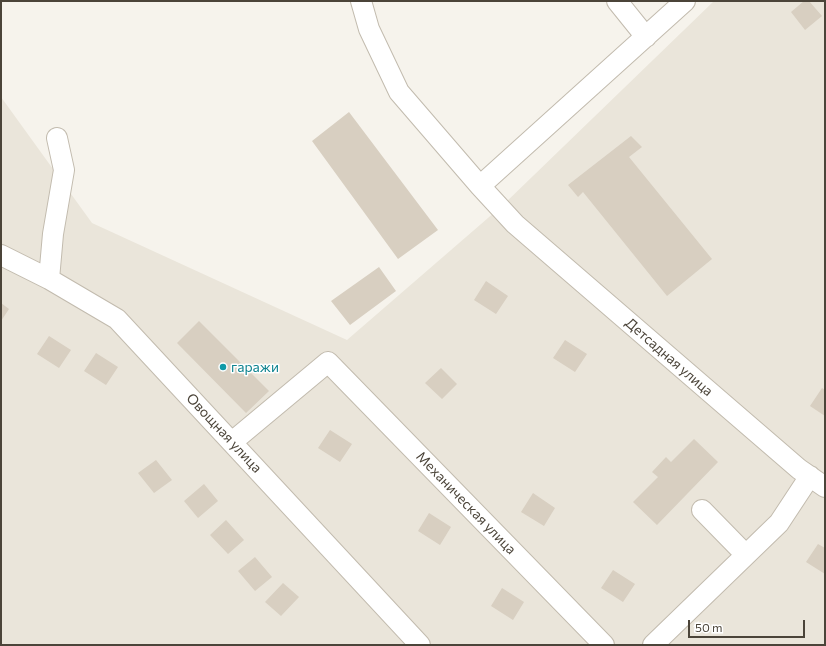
<!DOCTYPE html>
<html>
<head>
<meta charset="utf-8">
<style>
  body { margin:0 }
  #map { position:relative; width:826px; height:646px; overflow:hidden; background:#f6f3ec; font-family:Commissioner,sans-serif }
  canvas { display:block }
  .frame { position:absolute; inset:0; border:2px solid #4b4439; pointer-events:none }
  .scale { position:absolute; left:688px; top:620px; width:117px; height:18px; box-sizing:border-box; border:2px solid #4b4439; border-top:0; padding-left:5px; font-size:12px; line-height:14px; white-space:nowrap; color:#4b4439; -webkit-text-stroke:3px #fff; paint-order:stroke }
</style>
</head>
<body>
<div id="map">
<canvas width="826" height="646"></canvas>
<div class="frame"></div>
<div class="scale">50 m</div>
</div>
<script>
const g = document.querySelector('canvas').getContext('2d');
g.lineJoin = 'round';
function fill(path, color) { g.fillStyle = color; g.fill(path, 'evenodd'); }
const toPath = rows => new Path2D(rows.map(r => 'M' + r).join(''));
function trace(path, color, width, dash) { g.strokeStyle = color; g.lineWidth = width; g.lineCap = dash ? 'butt' : 'round'; g.setLineDash(dash || []); g.stroke(path); }
function write(font, color, halo, rows, align = 'center') {
  g.font = font + ' Commissioner,sans-serif'; g.lineWidth = 3; g.setLineDash([]); g.textBaseline = 'middle'; g.strokeStyle = halo; g.fillStyle = color; for (const [text, x, y, turn = 0] of rows) {
    g.save(); g.translate(x, y); g.rotate((+turn || 0) * Math.PI / 180); g.textAlign = isNaN(turn) ? turn : align; if (halo) g.strokeText(text, 0, 0); g.fillText(text, 0, 0); g.restore();
  }
}
const residential = toPath([
  [714,1,825,1,825,645,1,645,1,97,92,223,347,340,503,205]
]);
const building = toPath([
  [804,1,809,1,822,16,805,30,791,12],
  [349,112,438,230,398,259,312,141],
  [631,136,642,147,629,157,712,259,667,296,583,192,578,197,568,185],
  [379,267,396,291,350,325,331,301],
  [486,281,508,296,496,314,474,300],
  [1,303,9,309,1,321],
  [199,321,269,391,246,413,177,343],
  [49,336,71,350,59,368,37,354],
  [565,340,587,354,575,372,553,358],
  [96,353,118,367,106,385,84,371],
  [441,368,457,384,442,399,425,383],
  [822,388,825,390,825,416,810,406],
  [330,430,352,444,340,462,318,448],
  [694,439,718,462,657,525,633,502,658,477,652,472,666,457,671,462],
  [156,460,172,480,154,493,138,473],
  [204,484,218,501,198,518,184,501],
  [533,493,555,508,544,526,521,512],
  [429,513,451,527,440,545,418,531],
  [226,520,244,540,228,554,210,535],
  [818,544,825,548,825,574,806,562],
  [255,557,272,577,255,591,238,571],
  [613,570,635,584,623,602,601,588],
  [283,583,299,597,281,616,265,602],
  [502,588,524,602,513,620,491,606]
]);
const minor = toPath([
  [361,1,369,29,399,92,480,186,515,224,799,469,825,487],
  [617,1,646,37],
  [480,186,685,1],
  [1,255,49,279,117,319,420,645],
  [49,279,53,234,64,170,57,138],
  [232,442,328,362,604,645],
  [702,510,746,555],
  [653,645,779,523,810,476]
]);
const markers = [
  [223,367,4,"#0f9aa8"]
];
const streetNames = [
  ["Детсадная улица",669,357,41],
  ["Овощная улица",224,433,47],
  ["Механическая улица",466,503,46]
];
const cultureNames = [
  ["гаражи",231,367]
];
fill(residential, '#eae5da');
fill(building, '#d8cfc1');
trace(minor, '#c2bbae', 22);
trace(minor, '#fff', 20);
for (const [x, y, r, color] of markers) { const dot = new Path2D(); dot.arc(x, y, r, 0, 2 * Math.PI); g.fillStyle = color; g.fill(dot); trace(dot, '#fff', 1.5); }
write('14px', '#4b4439', '#fff', streetNames);
write('14px', '#0d838f', '#fff', cultureNames, 'left');
</script>
</body>
</html>
